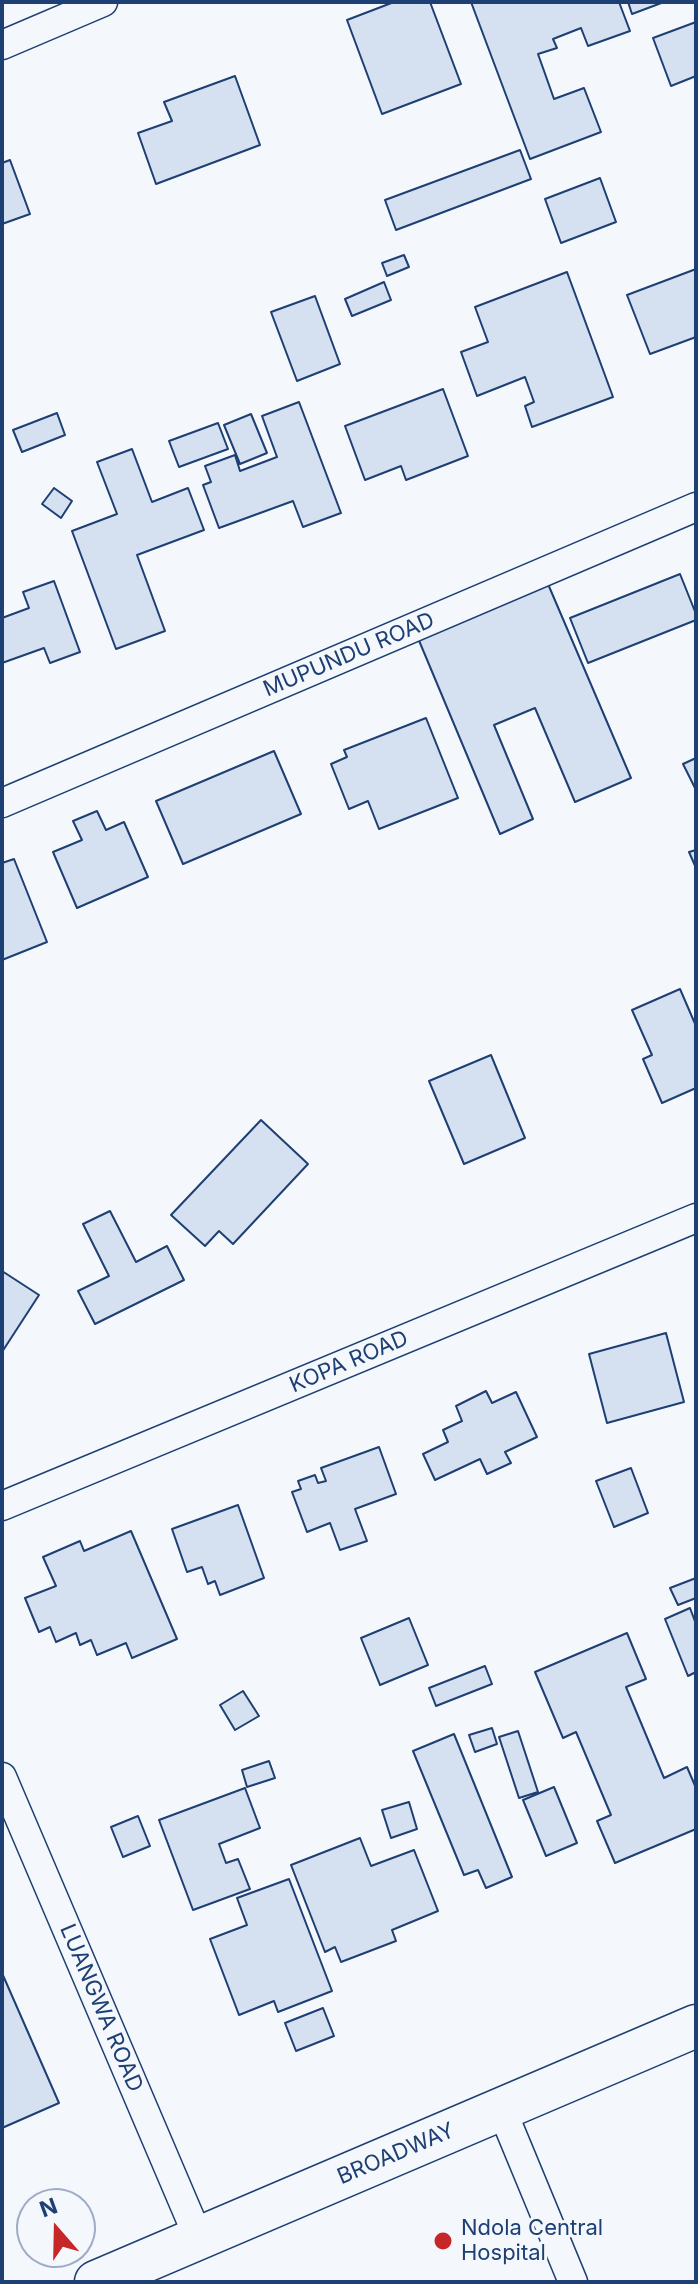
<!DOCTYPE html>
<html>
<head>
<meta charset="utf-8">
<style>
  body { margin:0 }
  #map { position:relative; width:698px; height:2284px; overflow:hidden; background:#f4f7fb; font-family:Inter,sans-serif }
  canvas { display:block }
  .frame { position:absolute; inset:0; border:4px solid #1d3f73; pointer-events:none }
  .north { position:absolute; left:16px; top:2188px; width:80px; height:80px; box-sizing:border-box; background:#f4f7fb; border:2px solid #9eadc5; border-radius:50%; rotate:340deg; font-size:22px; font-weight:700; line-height:32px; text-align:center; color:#1d3f73 }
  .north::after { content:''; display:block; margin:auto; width:28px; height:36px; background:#c62828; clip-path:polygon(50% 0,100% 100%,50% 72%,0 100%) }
</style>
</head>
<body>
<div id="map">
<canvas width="698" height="2284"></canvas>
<div class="frame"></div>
<div class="north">N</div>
</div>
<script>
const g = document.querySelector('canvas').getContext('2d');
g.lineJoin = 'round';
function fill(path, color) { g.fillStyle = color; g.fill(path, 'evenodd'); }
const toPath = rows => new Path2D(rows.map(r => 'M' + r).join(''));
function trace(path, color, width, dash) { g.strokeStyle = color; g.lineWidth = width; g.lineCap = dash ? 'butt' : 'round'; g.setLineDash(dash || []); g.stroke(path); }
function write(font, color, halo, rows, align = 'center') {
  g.font = font + ' Inter,sans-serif'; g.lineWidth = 6; g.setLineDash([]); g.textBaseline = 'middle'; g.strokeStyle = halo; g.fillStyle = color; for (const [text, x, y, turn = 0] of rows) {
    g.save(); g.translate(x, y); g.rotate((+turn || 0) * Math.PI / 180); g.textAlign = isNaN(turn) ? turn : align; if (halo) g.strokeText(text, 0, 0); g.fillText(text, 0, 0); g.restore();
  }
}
const building = toPath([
  [394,2,430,2,461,84,382,114,347,20,394,2],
  [471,2,619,2,630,31,588,46,581,28,553,39,557,48,538,54,554,99,584,88,601,132,530,159,471,2],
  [628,2,664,2,632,14,628,2],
  [696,22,696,76,671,86,653,38,696,22],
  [235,76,260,145,156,184,138,133,172,121,164,102,235,76],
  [520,150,531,179,396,230,385,200,520,150],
  [10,160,30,214,2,224,2,163,10,160],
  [600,178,616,222,561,243,545,199,600,178],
  [404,255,409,267,387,276,382,263,404,255],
  [696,269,696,337,650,354,627,295,696,269],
  [567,272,613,397,532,427,525,406,534,402,525,377,477,396,461,352,488,342,475,307,567,272],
  [384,282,391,300,352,316,345,299,384,282],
  [315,296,340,364,297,381,271,312,315,296],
  [443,389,468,456,406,480,401,466,365,480,345,426,443,389],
  [299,402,341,513,303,527,293,501,219,528,203,485,211,482,205,466,235,455,240,471,277,457,262,416,299,402],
  [57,413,65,435,22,452,13,430,57,413],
  [251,414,267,453,240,464,224,425,251,414],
  [218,423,228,449,179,467,169,441,218,423],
  [132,449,152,502,188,488,204,530,137,555,165,631,116,649,72,531,117,514,97,462,132,449],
  [54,488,72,501,61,518,42,504,54,488],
  [680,574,696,614,696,620,588,663,570,618,680,574],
  [545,577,631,778,575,802,535,708,494,725,533,819,500,834,415,631,545,577],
  [54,581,80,652,50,663,44,648,2,663,2,618,29,608,23,592,54,581],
  [426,718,458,798,379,829,368,801,349,809,331,764,347,757,344,750,426,718],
  [274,751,301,814,183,864,156,801,274,751],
  [696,758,696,790,683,764,696,758],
  [97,811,106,830,124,822,148,877,77,908,53,852,82,840,73,821,97,811],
  [696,850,696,868,689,852,696,850],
  [14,859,47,942,2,960,2,863,14,859],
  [680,989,696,1026,696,1088,662,1103,643,1059,652,1055,632,1010,680,989],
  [491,1055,525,1138,464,1164,429,1081,491,1055],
  [261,1120,308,1164,233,1244,219,1231,205,1246,171,1215,261,1120],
  [110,1211,136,1262,167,1246,184,1280,95,1324,78,1291,109,1276,83,1224,110,1211],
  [2,1271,39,1295,2,1352,2,1271],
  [666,1333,684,1402,607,1423,589,1354,666,1333],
  [486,1391,492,1403,516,1392,537,1437,505,1452,511,1463,487,1474,480,1459,435,1480,423,1454,448,1442,443,1430,462,1421,456,1406,486,1391],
  [379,1447,396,1494,355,1509,367,1541,340,1550,330,1523,307,1532,292,1492,301,1489,298,1481,315,1475,318,1483,326,1481,321,1468,379,1447],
  [631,1468,648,1513,614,1527,596,1481,631,1468],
  [238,1505,264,1578,220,1595,215,1581,208,1584,202,1567,187,1572,172,1529,238,1505],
  [131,1531,177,1639,132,1658,126,1643,97,1655,91,1640,80,1645,76,1633,56,1642,50,1627,39,1632,25,1598,56,1586,43,1557,80,1541,84,1551,131,1531],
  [696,1578,696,1598,678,1605,670,1588,696,1578],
  [690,1608,696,1624,696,1672,688,1676,665,1619,690,1608],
  [409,1618,428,1665,380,1685,361,1638,409,1618],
  [627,1633,646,1679,626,1687,664,1778,687,1767,696,1788,696,1829,615,1863,597,1821,611,1815,576,1732,563,1738,535,1672,627,1633],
  [485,1666,492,1684,436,1706,429,1688,485,1666],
  [243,1691,259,1716,235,1730,220,1705,243,1691],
  [492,1728,497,1744,475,1752,469,1735,492,1728],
  [518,1731,538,1792,519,1798,499,1737,518,1731],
  [454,1734,512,1877,486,1888,478,1870,464,1875,413,1751,454,1734],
  [269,1761,275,1778,247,1787,242,1770,269,1761],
  [554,1787,577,1843,546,1856,523,1800,554,1787],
  [245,1788,260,1828,219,1844,226,1863,238,1859,250,1889,193,1910,159,1820,245,1788],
  [409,1802,417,1829,391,1838,382,1810,409,1802],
  [138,1816,150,1846,123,1857,111,1827,138,1816],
  [360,1838,371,1866,414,1850,438,1911,392,1930,396,1941,341,1962,335,1947,325,1952,291,1865,360,1838],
  [289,1879,332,1991,278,2012,274,2001,239,2015,210,1939,247,1925,237,1898,289,1879],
  [2,1973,59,2103,2,2128,2,1973],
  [323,2008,334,2036,296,2051,285,2023,323,2008]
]);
const street = toPath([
  [2,45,103,2],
  [2,803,696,507],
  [2,1506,696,1218],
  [2,1777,199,2239],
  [501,2108,573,2282]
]);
const secondary = toPath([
  [96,2282,696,2026]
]);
const markers = [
  [443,2241,10,"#c62828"]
];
const streetNames = [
  ["MUPUNDU ROAD",349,655,-23],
  ["KOPA ROAD",349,1362,-23],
  ["LUANGWA ROAD",101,2008,67],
  ["BROADWAY",396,2154,-23]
];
const poiNames = [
  ["Ndola Central",461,2228],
  ["Hospital",461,2253]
];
fill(building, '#d5e0f0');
trace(building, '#1d3f73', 2);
trace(street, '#1d3f73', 31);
trace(secondary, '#1d3f73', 45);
trace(street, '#f4f7fb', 28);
trace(secondary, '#f4f7fb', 42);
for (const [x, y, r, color] of markers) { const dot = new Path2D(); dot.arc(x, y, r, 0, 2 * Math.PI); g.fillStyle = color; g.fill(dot); trace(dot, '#f4f7fb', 3); }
write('22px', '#1d3f73', '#f4f7fb', streetNames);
write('22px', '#1d3f73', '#f4f7fb', poiNames, 'left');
</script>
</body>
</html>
